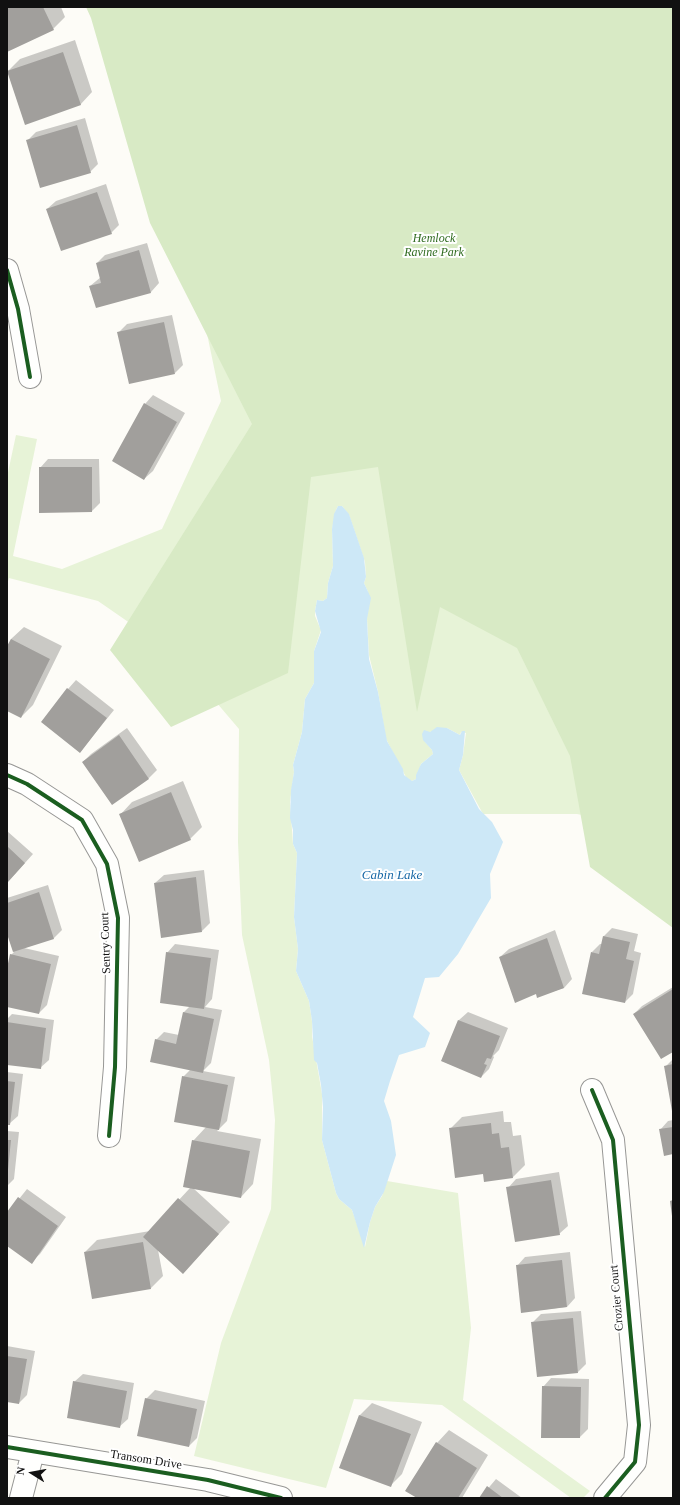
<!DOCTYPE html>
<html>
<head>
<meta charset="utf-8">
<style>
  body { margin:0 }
  #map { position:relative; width:680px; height:1505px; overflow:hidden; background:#fdfcf7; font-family:"Times New Roman",serif }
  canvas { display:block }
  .frame { position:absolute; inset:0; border:8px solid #111; pointer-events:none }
  .north { position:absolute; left:12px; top:1453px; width:40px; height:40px; -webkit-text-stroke:3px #fff; paint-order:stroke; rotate:281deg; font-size:11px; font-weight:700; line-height:16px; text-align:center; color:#111 }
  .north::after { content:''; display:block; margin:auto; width:14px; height:18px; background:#111; clip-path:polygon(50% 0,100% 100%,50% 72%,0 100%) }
</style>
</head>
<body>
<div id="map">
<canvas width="680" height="1505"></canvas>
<div class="frame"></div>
<div class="north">N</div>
</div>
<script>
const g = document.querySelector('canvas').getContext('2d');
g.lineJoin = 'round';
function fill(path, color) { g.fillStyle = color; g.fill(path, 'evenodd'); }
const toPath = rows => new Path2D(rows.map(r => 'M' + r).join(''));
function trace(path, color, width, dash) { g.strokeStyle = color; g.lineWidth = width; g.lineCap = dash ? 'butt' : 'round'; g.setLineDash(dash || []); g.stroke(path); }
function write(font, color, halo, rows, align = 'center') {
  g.font = font + ' "Times New Roman",serif'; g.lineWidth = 4; g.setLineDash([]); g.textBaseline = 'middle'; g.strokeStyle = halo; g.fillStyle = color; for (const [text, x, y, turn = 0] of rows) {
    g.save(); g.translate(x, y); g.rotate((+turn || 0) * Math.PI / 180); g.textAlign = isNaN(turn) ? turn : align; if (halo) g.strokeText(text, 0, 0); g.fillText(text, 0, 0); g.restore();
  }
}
const green = toPath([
  [673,7,673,834,577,814,483,814,459,770,463,755,466,733,461,732,460,735,447,728,442,728,430,732,423,739,432,750,433,754,421,764,416,779,412,781,407,779,386,739,378,692,369,655,367,619,368,592,364,583,366,577,365,562,349,515,342,506,338,506,336,510,332,529,333,566,328,583,327,598,323,601,317,600,315,611,315,616,321,630,314,651,315,677,314,683,305,699,302,732,293,765,294,772,290,802,293,844,297,853,294,917,298,949,296,971,309,1001,312,1021,312,1036,322,1094,322,1140,336,1193,339,1199,352,1210,365,1247,370,1222,375,1207,382,1196,387,1181,458,1193,471,1328,463,1400,590,1491,583,1498,571,1498,442,1405,354,1399,326,1488,194,1456,221,1343,271,1209,275,1120,269,1060,242,935,238,842,239,729,176,655,98,601,9,578,7,585,7,477,16,435,37,439,13,556,62,569,162,529,221,401,200,300]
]);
const forest = toPath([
  [86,7,673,7,673,928,590,867,570,756,517,648,440,607,417,712,378,467,311,477,288,673,171,727,110,650,252,424,150,223,91,18]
]);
const water = toPath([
  [338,506,342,506,349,514,364,558,366,577,364,583,371,598,367,619,369,659,378,692,387,741,403,769,404,775,412,781,416,779,416,775,421,764,433,754,432,750,423,740,422,734,424,730,430,732,437,727,447,728,460,735,462,731,465,731,463,755,459,770,479,809,492,822,503,842,490,874,491,898,458,954,439,977,425,978,413,1017,430,1033,425,1047,399,1055,390,1081,384,1101,391,1121,396,1155,384,1192,375,1207,370,1222,364,1248,352,1210,339,1199,336,1193,322,1140,323,1107,321,1085,317,1063,314,1060,312,1021,309,1001,296,971,298,949,294,917,297,853,293,844,293,830,290,818,291,790,294,772,293,765,302,732,305,699,314,683,314,651,321,632,315,611,317,600,323,601,327,598,328,583,333,566,332,529,334,514]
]);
const shadow = toPath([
  [7,7,61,7,65,17,53,29,7,51],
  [75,40,92,92,80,105,8,71,20,59],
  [85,118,98,164,90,172,28,140,36,132],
  [106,184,119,225,111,233,47,209,56,201],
  [147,243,159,283,151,292,90,286,101,277,97,263,105,255],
  [172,315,183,365,175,373,118,333,127,324],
  [153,395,185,413,153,471,144,479,145,404],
  [48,459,99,459,100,503,92,511,40,468],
  [24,627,62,646,33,705,21,717,7,710,7,648,11,639],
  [76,680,114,710,80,752,68,689],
  [127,728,157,770,149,778,112,804,83,762,91,754],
  [183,781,202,827,190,839,120,815,132,802],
  [7,831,33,854,7,883],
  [204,870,210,923,202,931,155,883,164,875],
  [48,885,62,930,54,938,24,948,59,956,47,1005,39,1013,7,1006,7,972,11,955,14,952,7,930,7,898],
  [612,928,638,934,634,951,641,953,633,994,625,1002,592,952,600,944,602,944,604,936],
  [555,930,572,979,564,988,538,996,536,992,500,957,509,949],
  [175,944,219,950,212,999,205,1007,222,1010,211,1063,203,1071,235,1077,227,1121,217,1131,261,1139,253,1184,241,1197,193,1188,230,1222,195,1260,158,1250,163,1276,151,1288,85,1252,97,1240,150,1231,190,1188,193,1141,206,1127,183,1077,191,1069,156,1040,164,1032,179,1035,184,1012,190,1006,167,953],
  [673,987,673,1050,634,1014,642,1006],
  [468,1012,508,1028,499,1050,493,1056,494,1057,489,1069,481,1077,442,1061,459,1020],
  [12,1014,54,1020,49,1060,40,1068,7,1064,7,1019],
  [673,1059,673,1110,666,1066],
  [7,1072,23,1074,18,1116,9,1124,7,1124],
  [503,1111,504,1122,511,1122,513,1136,521,1135,525,1165,513,1177,483,1173,450,1129,462,1117],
  [673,1120,673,1153,660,1130,668,1121],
  [7,1131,19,1132,14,1179,7,1186],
  [559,1172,568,1226,559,1234,508,1188,516,1179],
  [27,1189,66,1217,40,1254,31,1262,7,1245,7,1214],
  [570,1252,575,1298,567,1307,522,1312,517,1266,525,1257],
  [581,1311,586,1364,578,1372,532,1323,541,1314],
  [7,1346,35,1351,27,1395,19,1403,7,1401],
  [83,1374,134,1383,128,1419,119,1427,74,1382],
  [551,1378,589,1379,588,1429,580,1437,543,1387],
  [155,1390,205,1401,197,1438,189,1446,146,1399],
  [372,1403,422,1422,402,1474,390,1486,340,1467,360,1415],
  [449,1430,488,1455,462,1498,419,1498,437,1443],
  [496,1479,522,1498,480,1498]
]);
const building = toPath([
  [7,7,43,7,54,30,7,52],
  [63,52,81,105,25,125,7,71],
  [77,125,91,173,40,188,26,140],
  [97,192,112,234,61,251,46,209],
  [139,250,151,293,96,308,89,286,101,283,96,263],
  [164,322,175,374,129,384,117,332],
  [144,403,177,422,144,480,112,461],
  [39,467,92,467,92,512,39,513],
  [11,639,50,659,21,718,7,711,7,646],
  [67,688,107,718,80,753,41,722],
  [119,735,149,779,112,805,82,762],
  [171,792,191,840,139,862,119,814],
  [7,846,25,863,7,883],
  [196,877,202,932,161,938,154,883],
  [39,892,54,939,13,952,7,934,7,903],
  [603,936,630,942,626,959,634,961,625,1003,582,994,591,952,599,954],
  [547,938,564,988,537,998,536,994,515,1003,499,957],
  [166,952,211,958,204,1009,160,1003],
  [10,954,51,964,39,1014,7,1007,7,968],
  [673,989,673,1052,661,1059,633,1014],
  [183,1012,214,1019,203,1073,150,1062,155,1039,176,1044],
  [458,1020,500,1036,491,1059,487,1058,484,1064,487,1065,481,1078,441,1061],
  [7,1022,46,1028,41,1069,7,1065],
  [673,1064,673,1111,672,1111,664,1066],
  [182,1076,228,1085,219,1130,174,1122],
  [7,1081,15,1082,10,1125,7,1125],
  [491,1123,492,1134,499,1133,501,1148,509,1147,513,1178,484,1182,483,1174,455,1178,449,1128],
  [673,1127,673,1154,664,1156,659,1129],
  [7,1140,11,1140,8,1170,7,1170],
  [192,1140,250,1151,241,1198,183,1187],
  [551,1180,560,1235,515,1242,506,1187],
  [18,1197,58,1226,32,1264,7,1246,7,1212],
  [178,1198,219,1234,183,1274,143,1237],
  [673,1200,673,1216,672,1216,670,1201],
  [143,1242,151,1289,92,1299,84,1252],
  [562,1260,567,1307,521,1313,516,1265],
  [573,1318,578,1373,537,1377,531,1322],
  [7,1356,27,1359,19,1404,7,1402],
  [73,1381,127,1391,120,1428,67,1418],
  [542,1386,581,1387,580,1438,541,1438],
  [145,1398,197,1409,189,1447,137,1436],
  [359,1415,411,1434,391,1487,339,1468],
  [436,1442,477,1468,458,1498,417,1498,405,1491],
  [487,1486,503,1498,479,1498]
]);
const street = toPath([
  [7,270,18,309,30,377],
  [7,775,27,784,82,820,107,864,118,918,115,1067,109,1136],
  [592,1090,613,1140,639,1425,635,1462,605,1498],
  [7,1447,208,1480,281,1498],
  [21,1498,33,1452]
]);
const cycleway = toPath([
  [7,270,18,309,30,377],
  [7,775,27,784,82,820,107,864,118,918,115,1067,109,1136],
  [592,1090,613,1140,639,1425,635,1462,605,1498],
  [7,1447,208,1480,281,1498]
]);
const parkNames = [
  ["Hemlock",434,239],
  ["Ravine Park",434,253]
];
const streetNames = [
  ["Sentry Court",106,943,-92],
  ["Crozier Court",617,1298,-95],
  ["Transom Drive",146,1460,9]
];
const waterNames = [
  ["Cabin Lake",392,876]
];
fill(green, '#e7f3d7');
fill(forest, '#d8eac5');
fill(water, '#cde8f7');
fill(shadow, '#0003');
fill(building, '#a19f9c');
trace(street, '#979795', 24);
trace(street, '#fffffe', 22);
trace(cycleway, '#1b5e20', 4);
write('italic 12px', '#2f6b1f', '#fff', parkNames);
write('12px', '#111', '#fff', streetNames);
write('italic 13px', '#1768a6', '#fff', waterNames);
</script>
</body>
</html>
